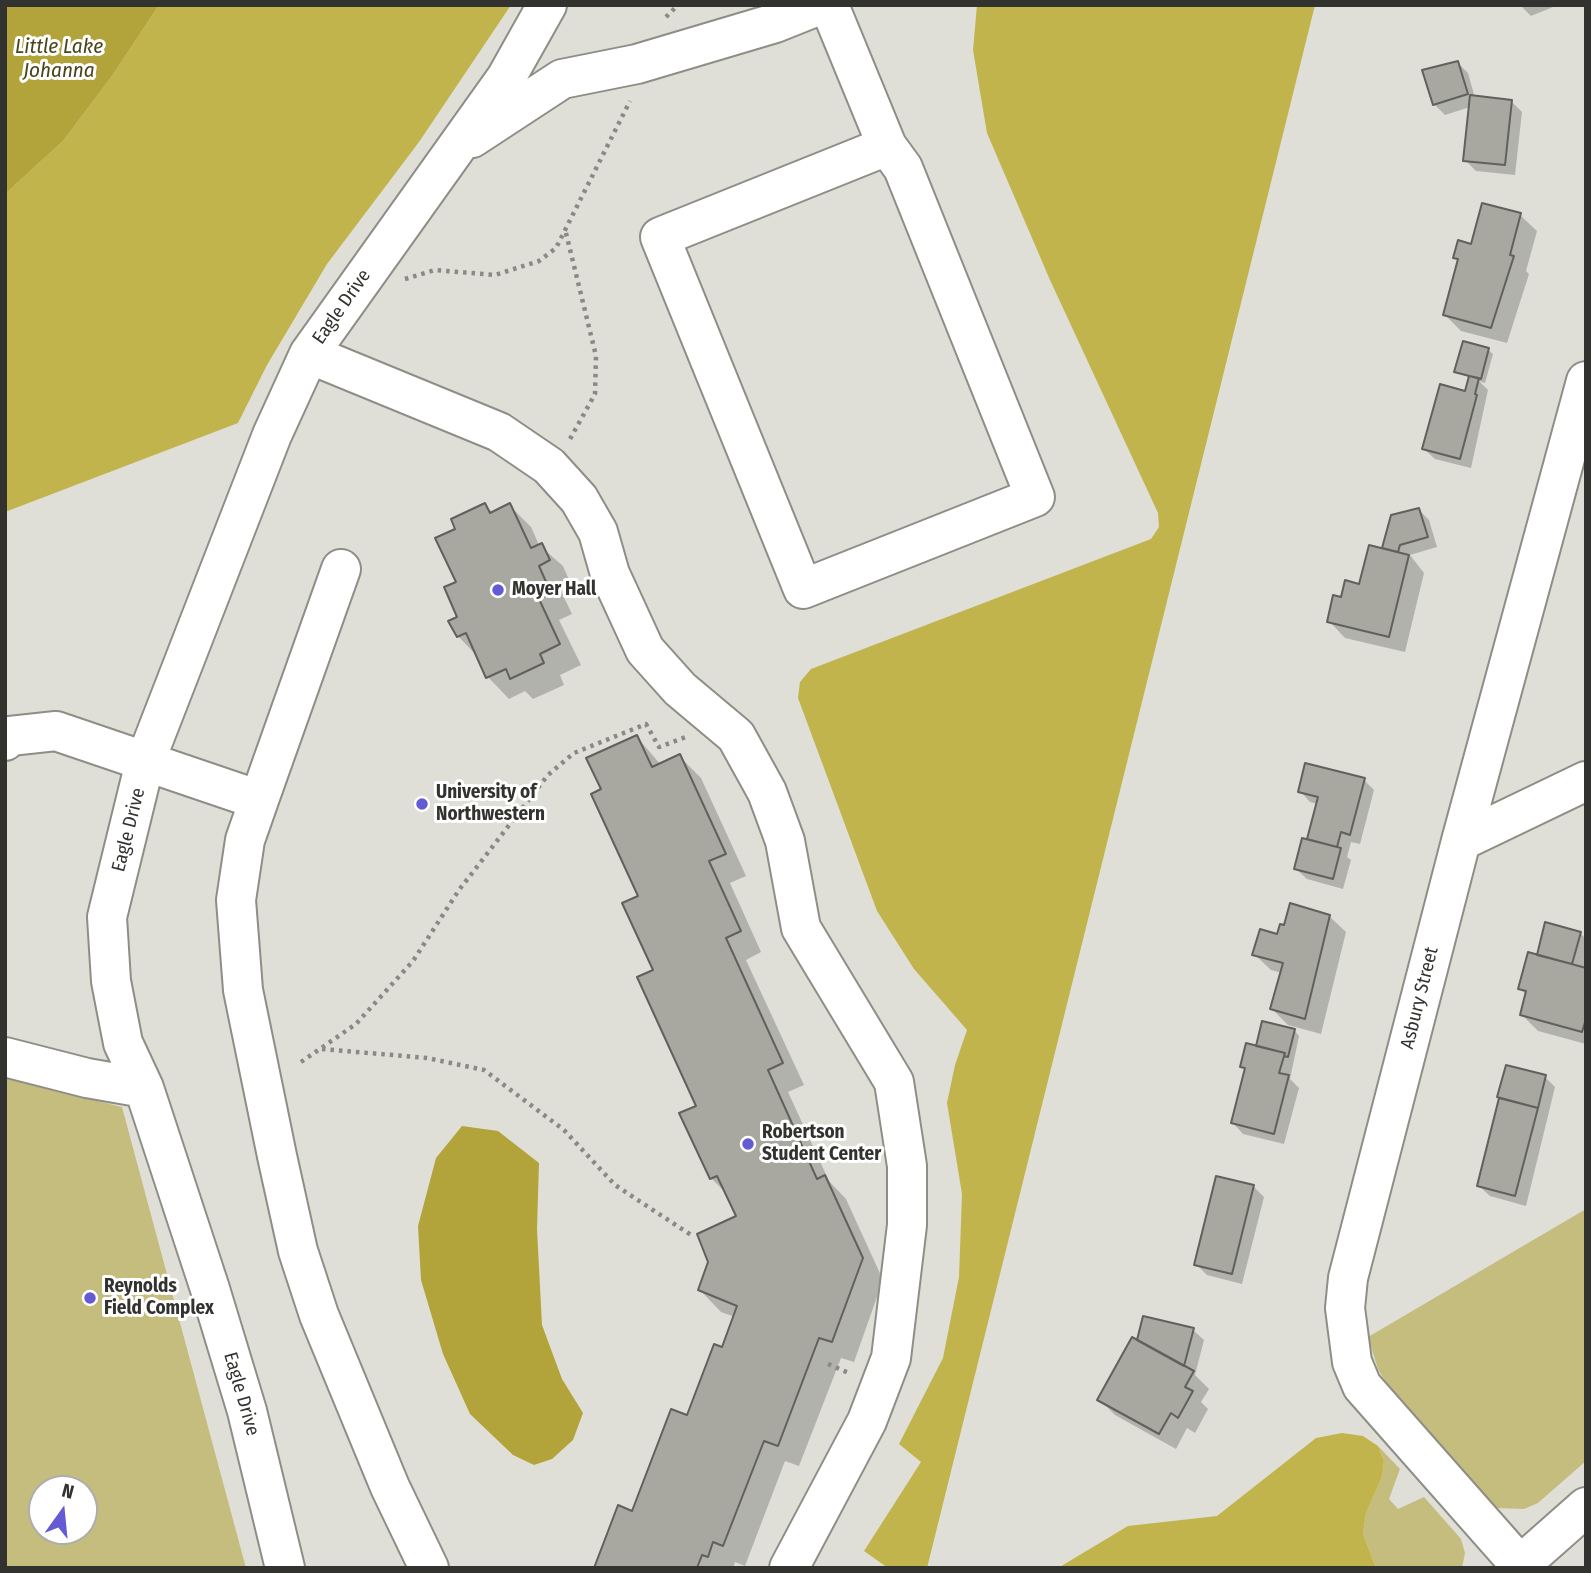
<!DOCTYPE html>
<html>
<head>
<meta charset="utf-8">
<style>
  body { margin:0 }
  #map { position:relative; width:1591px; height:1573px; overflow:hidden; background:#dfdfd8; font-family:"Fira Sans Condensed",sans-serif }
  canvas { display:block }
  .frame { position:absolute; inset:0; border:7px solid #32322f; pointer-events:none }
  .north { position:absolute; left:28px; top:1475px; width:70px; height:70px; box-sizing:border-box; background:#fff; border:2px solid #adadac; border-radius:50%; rotate:15deg; font-size:19px; font-weight:700; line-height:28px; text-align:center; color:#32322f }
  .north::after { content:''; display:block; margin:auto; width:24px; height:32px; background:#645bd4; clip-path:polygon(50% 0,100% 100%,50% 72%,0 100%) }
</style>
</head>
<body>
<div id="map">
<canvas width="1591" height="1573"></canvas>
<div class="frame"></div>
<div class="north">N</div>
</div>
<script>
const g = document.querySelector('canvas').getContext('2d');
g.lineJoin = 'round';
function fill(path, color) { g.fillStyle = color; g.fill(path, 'evenodd'); }
const toPath = rows => new Path2D(rows.map(r => 'M' + r).join(''));
function trace(path, color, width, dash) { g.strokeStyle = color; g.lineWidth = width; g.lineCap = dash ? 'butt' : 'round'; g.setLineDash(dash || []); g.stroke(path); }
function write(font, color, halo, rows, align = 'center') {
  g.font = font + ' "Fira Sans Condensed",sans-serif'; g.lineWidth = 6; g.setLineDash([]); g.textBaseline = 'middle'; g.strokeStyle = halo; g.fillStyle = color; for (const [text, x, y, turn = 0] of rows) {
    g.save(); g.translate(x, y); g.rotate((+turn || 0) * Math.PI / 180); g.textAlign = isNaN(turn) ? turn : align; if (halo) g.strokeText(text, 0, 0); g.fillText(text, 0, 0); g.restore();
  }
}
const green = toPath([
  [5,1078,122,1107,246,1568,5,1568],
  [84,1489,84,1531,42,1531,42,1489],
  [1586,1209,1586,1461,1538,1503,1524,1509,1495,1508,1388,1386,1378,1369,1368,1337],
  [1378,1446,1400,1469,1389,1499,1398,1509,1424,1497,1461,1539,1465,1553,1462,1568,1376,1568,1363,1534,1366,1513,1382,1477,1384,1461]
]);
const forest = toPath([
  [159,5,511,5,419,142,327,264,267,365,238,423,5,512,5,194,63,141,112,76],
  [977,5,1315,5,927,1568,888,1568,864,1551,921,1462,899,1444,943,1358,959,1277,962,1194,947,1103,955,1065,967,1030,914,969,877,911,798,698,800,682,811,669,1151,539,1159,527,1158,513,1050,280,987,133,973,50],
  [1342,1433,1363,1436,1378,1446,1384,1461,1382,1477,1366,1513,1363,1534,1376,1568,1058,1568,1128,1526,1217,1516,1316,1438]
]);
const water = toPath([
  [5,5,159,5,112,76,63,141,5,194],
  [462,1126,498,1131,539,1163,537,1229,542,1325,562,1379,583,1413,573,1440,552,1459,534,1465,513,1455,470,1414,443,1354,421,1280,418,1226,436,1158]
]);
const shadow = toPath([
  [1520,5,1558,5,1531,16],
  [1457,62,1468,73,1475,98,1511,101,1522,112,1515,175,1476,171,1465,160,1470,107,1445,115,1434,104],
  [1520,215,1537,231,1526,271,1529,274,1507,343,1461,331,1445,315,1459,262,1455,258],
  [1488,350,1493,354,1485,383,1479,381,1488,390,1471,468,1435,459,1424,449,1466,393,1470,378,1456,371],
  [485,505,493,513,509,505,531,527,539,545,563,566,570,582,559,587,572,614,559,620,581,665,560,675,564,685,533,699,525,691,509,699,488,677,478,657,458,636,457,529],
  [1419,510,1429,520,1437,547,1410,555,1424,573,1405,652,1345,638,1329,621,1342,599,1361,586,1388,552,1384,548],
  [637,737,661,765,679,756,701,778,746,876,730,883,761,952,746,960,804,1085,788,1092,829,1181,846,1199,883,1280,854,1362,841,1358,799,1466,785,1461,745,1566,735,1562,733,1568,595,1568,633,1513,688,1417,723,1349,735,1317,721,1312,700,1290,738,1217,727,1194,711,1178,698,1107,655,970,640,897,603,790],
  [1364,780,1374,790,1360,844,1351,842,1347,857,1351,860,1343,889,1307,879,1296,869,1309,842,1318,804,1310,802,1300,791],
  [1329,916,1346,932,1321,1034,1288,1025,1272,1009,1282,973,1271,970,1254,954,1285,927],
  [1580,933,1586,939,1586,1044,1538,1031,1522,1015,1527,995,1520,989,1538,957],
  [1295,1031,1299,1036,1290,1079,1299,1088,1284,1144,1243,1134,1233,1123,1246,1071,1242,1067,1257,1048],
  [1507,1067,1545,1077,1555,1087,1526,1206,1490,1196,1479,1186],
  [1253,1186,1264,1197,1242,1284,1207,1275,1196,1264],
  [1193,1330,1204,1340,1195,1375,1209,1389,1201,1402,1208,1409,1195,1433,1187,1428,1176,1449,1115,1415,1099,1399]
]);
const building = toPath([
  [1458,61,1468,94,1433,105,1422,70,1458,61],
  [1470,95,1512,100,1505,165,1463,161,1470,95],
  [1482,203,1521,213,1510,255,1514,256,1491,328,1443,315,1458,259,1453,258,1458,240,1471,244,1482,203],
  [1463,341,1489,348,1481,379,1454,372,1463,341],
  [1469,376,1479,378,1475,394,1477,395,1460,459,1422,449,1440,384,1465,391,1469,376],
  [485,503,490,513,510,503,531,548,542,543,550,560,539,566,551,593,539,599,560,644,540,654,544,663,510,679,506,669,486,678,466,633,457,637,448,621,457,617,444,587,456,582,435,538,455,529,451,519,485,503],
  [1419,508,1428,537,1400,545,1398,552,1382,548,1391,515,1419,508],
  [1369,545,1409,555,1389,637,1327,622,1333,595,1341,597,1345,580,1359,584,1369,545],
  [637,735,652,767,680,754,726,854,709,861,741,931,726,938,783,1063,768,1070,817,1179,825,1175,863,1258,832,1342,819,1338,778,1446,764,1441,723,1546,713,1542,708,1557,702,1555,697,1568,594,1568,618,1505,632,1511,671,1409,687,1415,714,1344,722,1347,737,1306,698,1290,708,1262,697,1234,736,1216,717,1176,710,1179,679,1113,696,1106,637,977,653,970,622,903,638,896,591,794,601,789,586,758,637,735],
  [1305,763,1365,778,1350,835,1341,832,1337,847,1307,839,1318,797,1298,792,1305,763],
  [1302,838,1341,848,1333,879,1294,869,1302,838],
  [1290,903,1330,915,1305,1019,1270,1009,1283,963,1252,955,1260,929,1277,934,1280,924,1284,925,1290,903],
  [1545,922,1581,932,1572,964,1537,955,1545,922],
  [1528,952,1586,968,1586,1019,1582,1032,1520,1015,1526,991,1518,989,1528,952],
  [1262,1021,1295,1029,1288,1057,1284,1056,1285,1053,1256,1046,1262,1021],
  [1246,1043,1285,1053,1279,1073,1289,1075,1274,1134,1231,1123,1245,1068,1240,1067,1246,1043],
  [1506,1065,1546,1075,1538,1108,1497,1097,1506,1065],
  [1499,1098,1538,1108,1515,1196,1477,1186,1499,1098],
  [1216,1176,1254,1185,1232,1274,1194,1265,1216,1176],
  [1143,1316,1194,1328,1184,1366,1137,1340,1143,1316],
  [1132,1337,1194,1371,1185,1387,1193,1391,1178,1418,1171,1413,1159,1434,1097,1400,1132,1337]
]);
const path = toPath([
  [666,17,678,5],
  [566,233,596,356,595,394,570,439],
  [405,279,435,270,495,275,539,261,556,248,630,101],
  [322,1049,427,1058,484,1070,564,1130,615,1185,691,1235],
  [301,1062,356,1024,413,961,459,890,548,775,574,753,646,724,659,747,686,737],
  [828,1364,849,1373]
]);
const minor = toPath([
  [829,5,887,146,903,168,1035,497,803,589,660,237,887,146],
  [472,138,562,79,637,64,775,23,820,5],
  [309,354,499,432,549,466,579,499,598,532,610,574,645,650,680,689,736,736,767,792,785,841,801,928,894,1082,907,1166,907,1225,891,1358,867,1421,789,1568],
  [5,741,10,736,56,731,259,800,341,569],
  [259,800,245,840,236,900,243,990,277,1156,298,1251,319,1315,390,1487,429,1568],
  [1461,841,1586,781],
  [5,1057,87,1078,144,1088],
  [1520,1565,1362,1386,1352,1362,1345,1308,1348,1278,1461,841,1586,381],
  [285,1568,247,1411,210,1289,144,1088,123,1043,111,981,107,917,145,762,272,435,309,354,506,78,547,5]
]);
const highway = toPath([
  [1517,1568,1586,1507]
]);
const markers = [
  [498,590,7,"#645bd4"],
  [422,804,7,"#645bd4"],
  [748,1144,7,"#645bd4"],
  [90,1298,7,"#645bd4"]
];
const streetNames = [
  ["Eagle Drive",342,307,-55],
  ["Eagle Drive",129,830,-76],
  ["Asbury Street",1420,998,-76],
  ["Eagle Drive",241,1394,74]
];
const poiNames = [
  ["Moyer Hall",512,590],
  ["University of",436,793],
  ["Northwestern",436,815],
  ["Robertson",762,1133],
  ["Student Center",762,1155],
  ["Reynolds",104,1287],
  ["Field Complex",104,1309]
];
const waterNames = [
  ["Little Lake",59,47],
  ["Johanna",59,71]
];
fill(green, '#c5bd7d');
fill(forest, '#c1b44c');
fill(water, '#b2a43b');
fill(shadow, '#0003');
fill(building, '#a8a8a1');
trace(building, '#61605a', 2);
trace(minor, '#8e8e87', 42);
trace(highway, '#8e8e87', 42);
trace(path, '#8a8a85', 4.5, [3.5, 5]);
trace(minor, '#fff', 38);
trace(highway, '#fff', 38);
for (const [x, y, r, color] of markers) { const dot = new Path2D(); dot.arc(x, y, r, 0, 2 * Math.PI); g.fillStyle = color; g.fill(dot); trace(dot, '#fff', 2.5); }
write('19px', '#32322f', '#fff', streetNames);
write('bold 19px', '#32322f', '#fff', poiNames, 'left');
write('italic 21px', '#4b451a', '#fff', waterNames);
</script>
</body>
</html>
